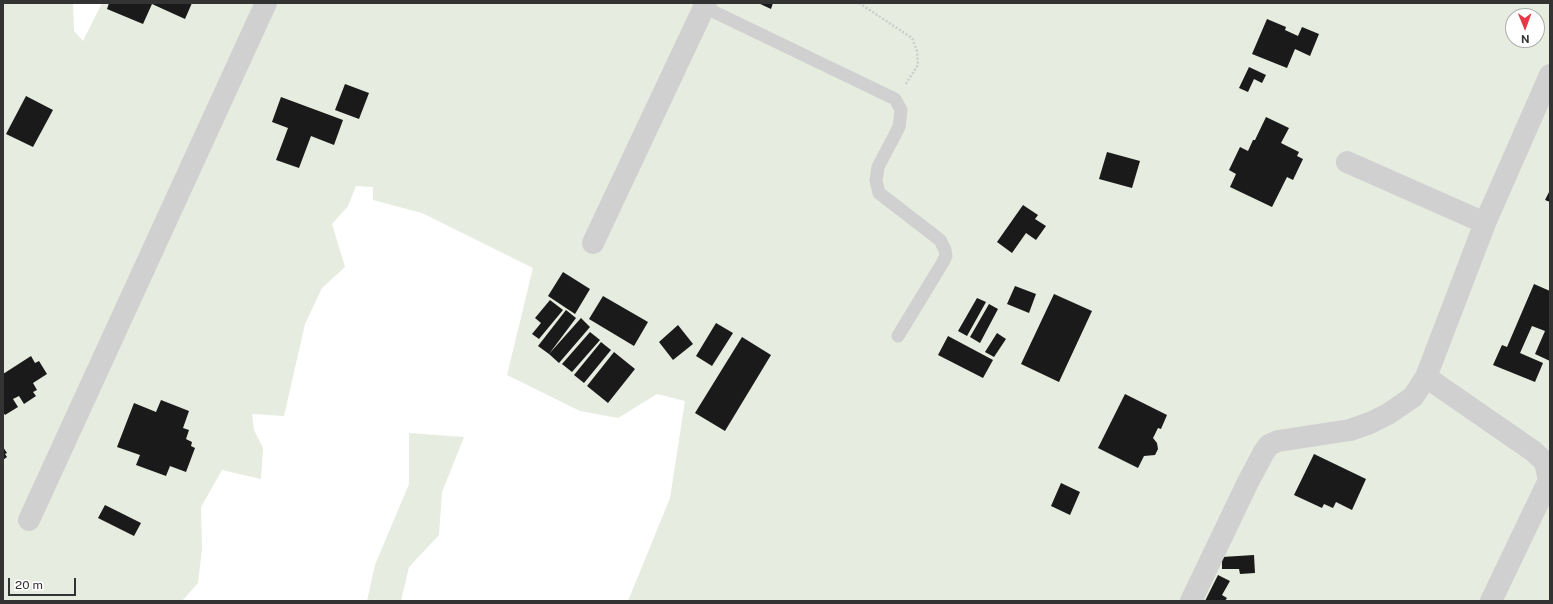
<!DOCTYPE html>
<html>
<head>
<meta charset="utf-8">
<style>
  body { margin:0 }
  #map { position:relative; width:1553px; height:604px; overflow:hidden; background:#fff; font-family:"Public Sans",sans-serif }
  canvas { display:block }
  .frame { position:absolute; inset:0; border:4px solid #333; pointer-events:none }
  .north { position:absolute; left:1505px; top:8px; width:40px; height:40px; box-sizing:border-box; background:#fff; border:1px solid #adadad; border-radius:50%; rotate:179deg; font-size:11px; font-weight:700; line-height:16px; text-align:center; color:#333 }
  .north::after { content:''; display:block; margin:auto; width:14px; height:18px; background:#e63946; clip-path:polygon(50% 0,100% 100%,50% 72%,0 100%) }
  .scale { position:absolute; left:8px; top:578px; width:68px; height:18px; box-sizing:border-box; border:2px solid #333; border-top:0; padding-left:5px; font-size:12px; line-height:14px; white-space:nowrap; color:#333; -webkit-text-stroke:3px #fff; paint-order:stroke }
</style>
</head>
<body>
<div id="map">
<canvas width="1553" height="604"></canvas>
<div class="frame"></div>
<div class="north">N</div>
<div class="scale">20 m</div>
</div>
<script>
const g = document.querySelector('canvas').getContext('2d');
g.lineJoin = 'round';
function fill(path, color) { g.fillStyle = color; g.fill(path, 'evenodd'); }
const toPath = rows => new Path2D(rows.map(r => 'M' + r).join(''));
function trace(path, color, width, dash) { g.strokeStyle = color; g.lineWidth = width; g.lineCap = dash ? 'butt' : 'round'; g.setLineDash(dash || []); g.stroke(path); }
const green = toPath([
  [3,3,73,3,74,31,83,41,102,3,1550,3,1550,601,628,601,670,498,685,401,657,394,618,418,580,411,507,375,533,268,422,213,373,200,373,187,356,186,348,206,332,224,345,267,322,288,305,324,284,416,252,414,254,430,263,448,261,479,222,470,201,507,202,549,198,583,182,601,3,601],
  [1513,16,1537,16,1537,40,1513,40],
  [409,433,464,437,442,492,439,535,409,567,401,601,367,601,375,565,409,484]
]);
const building = toPath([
  [109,3,192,3,185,19,152,4,143,24,107,9],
  [758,3,773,3,771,9],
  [1267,19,1286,27,1285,30,1298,36,1302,27,1319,34,1310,56,1295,49,1287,68,1252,54],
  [1249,67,1266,75,1262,83,1254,79,1248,92,1239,88],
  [345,84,369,93,359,119,335,110],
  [26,96,53,110,33,147,6,134],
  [281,97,343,120,334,145,311,136,299,168,276,160,288,128,272,122],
  [1266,117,1289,128,1281,143,1299,152,1297,156,1303,159,1293,180,1287,177,1272,207,1230,187,1236,174,1229,170,1240,147,1248,151,1253,140,1255,140],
  [1107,152,1140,161,1132,188,1099,179],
  [1550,190,1550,202,1545,200],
  [1023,205,1038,215,1035,219,1046,226,1036,240,1026,233,1012,253,997,242],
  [563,272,590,289,575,314,548,296],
  [1534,284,1550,291,1550,361,1535,354,1545,331,1532,326,1520,353,1543,363,1535,382,1493,365,1502,345,1507,347],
  [1015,286,1036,294,1029,313,1007,304],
  [1054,294,1092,311,1059,382,1021,364],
  [603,296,648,322,634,346,589,319],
  [977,298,986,302,967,336,958,331],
  [550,300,563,310,539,339,532,334,541,323,535,318],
  [989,304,998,309,980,343,970,337],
  [566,310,576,318,549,354,538,346],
  [581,318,590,327,559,363,549,354],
  [716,323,733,333,712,366,696,356],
  [678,325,693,344,673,360,659,342],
  [590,332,600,340,572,372,562,364],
  [997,333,1006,339,994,357,985,352],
  [948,336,993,360,983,378,938,355],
  [742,337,771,355,725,431,695,413],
  [601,342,611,350,584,383,574,375],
  [614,352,635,369,608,403,587,386],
  [31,356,35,363,39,361,47,374,33,383,37,390,33,392,36,396,24,404,19,396,13,399,18,407,5,415,3,412,3,374],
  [1125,394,1167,415,1161,429,1158,428,1153,438,1157,443,1158,449,1155,455,1144,456,1138,468,1098,448],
  [161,400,189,411,183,428,189,430,186,439,192,442,191,446,195,448,186,472,170,466,166,476,136,465,140,455,117,447,134,403,156,412],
  [3,447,7,453,5,454,7,457,3,460],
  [1314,454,1366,479,1352,510,1336,502,1333,508,1324,504,1322,508,1294,495],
  [1061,483,1080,492,1070,515,1051,506],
  [105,505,141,523,134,536,98,518],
  [1254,555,1255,573,1240,574,1239,569,1222,569,1222,557],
  [1218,575,1230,581,1222,595,1227,598,1225,601,1205,601]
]);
const path = toPath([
  [859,3,912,38,917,51,918,65,905,85]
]);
const lane = toPath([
  [704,7,895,99,901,110,899,127,878,167,876,181,879,193,940,240,945,250,946,256,943,262,898,336]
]);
const street = toPath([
  [1347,162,1485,223],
  [593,243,706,3],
  [1426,377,1533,451,1545,462,1549,480,1491,601],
  [29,520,266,3],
  [1191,601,1248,482,1264,452,1269,445,1278,441,1350,430,1370,423,1388,414,1413,397,1426,377,1485,223,1550,75]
]);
fill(green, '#e6ecdf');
fill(building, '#1a1a1a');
trace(path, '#cdcdcd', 2.5, [2, 2]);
trace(lane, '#d0d0d0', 13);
trace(street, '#d0d0d0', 22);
</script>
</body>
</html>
